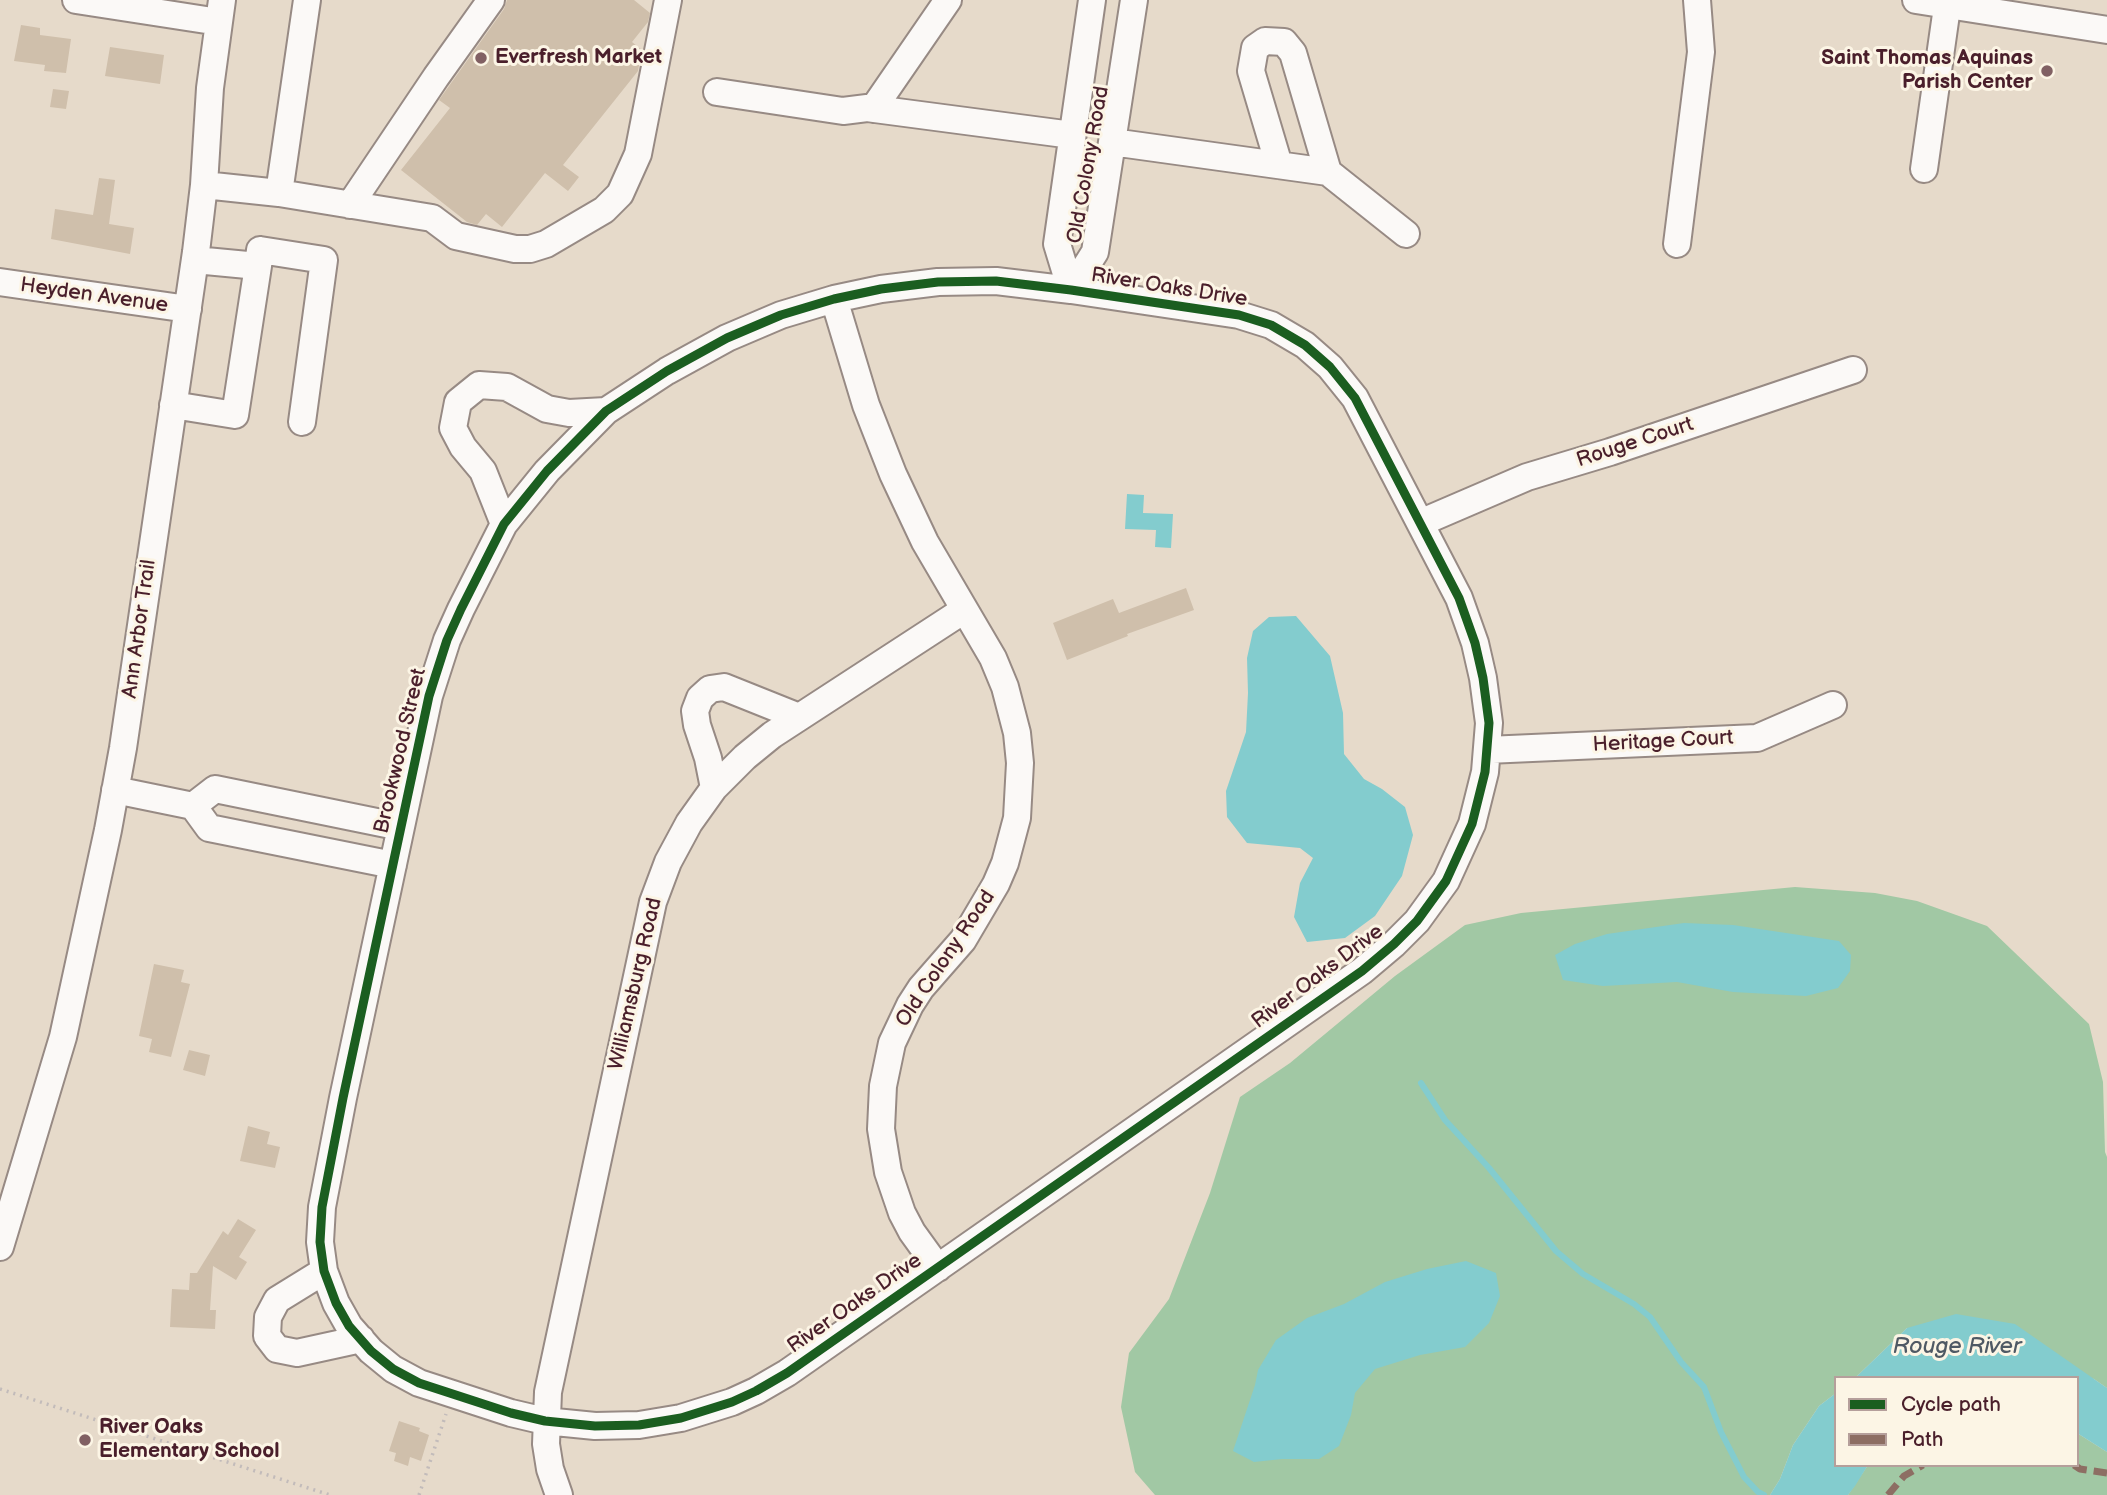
<!DOCTYPE html>
<html>
<head>
<meta charset="utf-8">
<style>
  body { margin:0 }
  #map { position:relative; width:2107px; height:1495px; overflow:hidden; background:#e6daca; font-family:"Balsamiq Sans",sans-serif }
  canvas { display:block }
  .legend { position:absolute; left:1834px; top:1376px; width:245px; height:91px; box-sizing:border-box; background:#fcf5e5; border:2px solid #b59f9b; margin:0; padding:9px 12px; list-style:none; font-size:21px; color:#4a1f2b }
  .legend li { display:flex; align-items:center; gap:14px; height:35px }
  .legend b { width:35px; border:2px solid #b59f9b }
</style>
</head>
<body>
<div id="map">
<canvas width="2107" height="1495"></canvas>
<ul class="legend">
<li><b style="height:9px;background:#1b5e20"></b>Cycle path</li>
<li><b style="height:9px;background:#8d6e63"></b>Path</li>
</ul>
</div>
<script>
const g = document.querySelector('canvas').getContext('2d');
g.lineJoin = 'round';
function fill(path, color) { g.fillStyle = color; g.fill(path, 'evenodd'); }
const toPath = rows => new Path2D(rows.map(r => 'M' + r).join(''));
function trace(path, color, width, dash) { g.strokeStyle = color; g.lineWidth = width; g.lineCap = dash ? 'butt' : 'round'; g.setLineDash(dash || []); g.stroke(path); }
function write(font, color, halo, rows, align = 'center') {
  g.font = font + ' "Balsamiq Sans",sans-serif'; g.lineWidth = 6; g.setLineDash([]); g.textBaseline = 'middle'; g.strokeStyle = halo; g.fillStyle = color; for (const [text, x, y, turn = 0] of rows) {
    g.save(); g.translate(x, y); g.rotate((+turn || 0) * Math.PI / 180); g.textAlign = isNaN(turn) ? turn : align; if (halo) g.strokeText(text, 0, 0); g.fillText(text, 0, 0); g.restore();
  }
}
const forest = toPath([
  [1795,887,1875,893,1917,901,1987,926,2089,1024,2103,1082,2105,1152,2107,1157,2107,1388,2094,1379,1907,1328,1855,1378,1836,1378,1836,1393,1819,1406,1793,1445,1780,1479,1770,1495,1155,1495,1135,1472,1121,1407,1129,1353,1169,1299,1210,1193,1240,1097,1290,1063,1395,976,1465,925,1521,913],
  [2077,1433,2107,1452,2107,1495,1848,1495,1868,1465,2077,1465]
]);
const water = toPath([
  [1127,494,1144,495,1143,513,1173,514,1171,548,1155,547,1156,530,1125,529],
  [1296,616,1330,656,1343,713,1344,754,1364,779,1382,789,1405,807,1413,835,1402,876,1375,916,1345,938,1307,942,1294,917,1300,883,1313,858,1300,848,1247,843,1227,817,1226,791,1246,732,1248,693,1247,658,1253,631,1269,617],
  [1684,923,1733,925,1839,941,1851,955,1850,971,1838,988,1806,996,1733,992,1677,982,1603,986,1563,980,1555,955,1575,944,1607,934],
  [1466,1261,1496,1273,1500,1296,1489,1323,1465,1347,1420,1355,1375,1369,1355,1393,1351,1415,1339,1446,1319,1459,1282,1459,1254,1462,1233,1451,1255,1385,1258,1370,1276,1340,1307,1318,1344,1304,1385,1282,1427,1269],
  [1956,1314,2015,1324,2107,1388,2107,1452,2077,1433,2077,1378,1855,1378,1907,1328],
  [1836,1393,1836,1465,1868,1465,1855,1486,1848,1495,1770,1495,1780,1479,1793,1445,1819,1406]
]);
const stream = toPath([
  [1421,1083,1445,1120,1489,1168,1556,1251,1583,1274,1634,1304,1650,1317,1681,1362,1704,1387,1721,1432,1744,1477,1758,1492,1764,1495]
]);
const building = toPath([
  [507,0,634,0,650,13,648,22,632,42,642,50,635,61,639,65,638,71,563,165,579,177,568,191,545,173,502,227,486,214,477,225,467,222,401,170,450,108,439,100,504,9],
  [21,25,40,28,40,35,71,39,66,73,44,71,45,65,14,61],
  [110,47,164,55,160,84,105,76],
  [53,89,69,91,66,109,50,107],
  [99,178,115,180,109,224,134,228,130,254,51,239,55,209,93,215],
  [1186,588,1194,610,1127,634,1128,636,1067,660,1053,623,1113,599,1119,613],
  [154,964,184,970,181,982,190,984,171,1057,149,1052,152,1039,139,1036],
  [189,1050,210,1055,205,1076,183,1070],
  [248,1126,270,1132,267,1144,280,1147,275,1168,240,1161],
  [238,1219,256,1230,239,1257,247,1262,236,1280,213,1266,210,1310,216,1310,215,1329,170,1327,172,1289,189,1290,190,1273,197,1273,223,1231,228,1235],
  [399,1421,420,1428,419,1431,429,1435,421,1461,410,1457,408,1466,394,1461,396,1453,389,1451]
]);
const path = toPath([
  [0,1389,330,1495],
  [419,1495,446,1414]
]);
const minor = toPath([
  [76,0,219,22],
  [1092,0,1057,244,1071,290,1095,252,1134,0],
  [1916,0,2107,30],
  [717,92,843,111,867,108,1072,135],
  [873,109,948,0],
  [1112,142,1328,172,1406,234],
  [1279,165,1251,71,1255,48,1265,41,1284,42,1293,53,1328,172],
  [1924,169,1948,0],
  [204,185,279,193,432,218,456,236,515,249,530,249,546,244,604,210,620,194,638,154,668,0],
  [279,193,307,0],
  [350,205,436,77,491,0],
  [1677,244,1701,52,1697,0],
  [258,266,260,250,324,260,302,422],
  [996,281,1071,290,1239,315,1271,325,1305,345,1330,367,1355,398,1459,598,1475,643,1483,678,1489,723,1485,772,1472,824,1446,881,1417,921,1394,944,1362,971,787,1373,756,1391,732,1402,681,1418,639,1425,595,1426,545,1421,511,1413,419,1383,393,1369,371,1351,349,1326,336,1303,324,1271,320,1242,322,1207,343,1098,429,696,447,640,461,609,504,524,547,471,606,411,667,371,727,338,781,315,834,299,881,289,938,282,996,281],
  [0,282,188,309],
  [834,299,866,405,893,474,925,542,993,658,1005,687,1017,733,1020,763,1017,818,1005,863,996,884,963,940,921,988,910,1005,892,1043,883,1086,881,1129,888,1172,902,1213,912,1232,938,1268],
  [173,405,235,415,258,266,195,260],
  [1420,523,1527,477,1610,452,1853,370],
  [504,524,483,471,463,447,453,428,458,402,479,385,507,387,547,409,569,413,606,411],
  [1487,750,1757,738,1833,705],
  [714,788,708,758,697,725,695,711,700,698,710,689,724,687,799,717],
  [115,790,193,806,209,828,393,865],
  [193,806,215,789,401,827],
  [0,1247,63,1037,108,830,123,748,196,252,204,185,210,88,222,0],
  [324,1271,277,1300,268,1317,267,1336,277,1349,297,1353,361,1339],
  [559,1495,550,1469,546,1444,548,1392,653,902,668,862,689,823,714,788,745,757,772,735,964,610]
]);
const quiet = toPath([
  [2074,1465,2080,1469,2107,1473],
  [1888,1495,1904,1476,1923,1465]
]);
const cycleway = toPath([
  [996,281,1071,290,1239,315,1271,325,1305,345,1330,367,1355,398,1459,598,1475,643,1483,678,1489,723,1485,772,1472,824,1446,881,1417,921,1394,944,1362,971,787,1373,756,1391,732,1402,681,1418,639,1425,595,1426,545,1421,511,1413,419,1383,393,1369,371,1351,349,1326,336,1303,324,1271,320,1242,322,1207,343,1098,429,696,447,640,461,609,504,524,547,471,606,411,667,371,727,338,781,315,834,299,881,289,938,282,996,281]
]);
const markers = [
  [481,58,7,"#816063"],
  [2047,71,7,"#816063"],
  [85,1440,7,"#816063"]
];
const poiNames = [
  ["Everfresh Market",495,58],
  ["Saint Thomas Aquinas",2033,59,"right"],
  ["Parish Center",2033,83,"right"],
  ["River Oaks",99,1428],
  ["Elementary School",99,1452]
];
const streetNames = [
  ["Old Colony Road",1089,165,-80],
  ["River Oaks Drive",1169,288,9],
  ["Heyden Avenue",94,296,8],
  ["Rouge Court",1635,443,-18],
  ["Ann Arbor Trail",140,629,-82],
  ["Heritage Court",1663,742,-3],
  ["Brookwood Street",401,751,-77],
  ["Old Colony Road",946,959,-56],
  ["River Oaks Drive",1318,977,-37],
  ["Williamsburg Road",636,984,-77],
  ["River Oaks Drive",855,1304,-35]
];
const waterNames = [
  ["Rouge River",1957,1347]
];
fill(forest, '#a1c8a4');
fill(water, '#83ccce');
trace(stream, '#83ccce', 6);
fill(building, '#cfbfab');
trace(minor, '#978a84', 30);
trace(path, '#c2bbba', 3.5, [2, 5]);
trace(minor, '#fbf9f7', 26);
trace(quiet, '#8d6e63', 7, [14, 7]);
trace(cycleway, '#1b5e20', 9);
for (const [x, y, r, color] of markers) { const dot = new Path2D(); dot.arc(x, y, r, 0, 2 * Math.PI); g.fillStyle = color; g.fill(dot); trace(dot, '#fcf5e5', 2.5); }
write('bold 21px', '#4a1f2b', '#fcf5e5', poiNames, 'left');
write('21px', '#4a1f2b', '#fcf5e5', streetNames);
write('italic 23px', '#4f5964', '#fcf5e5', waterNames);
</script>
</body>
</html>
